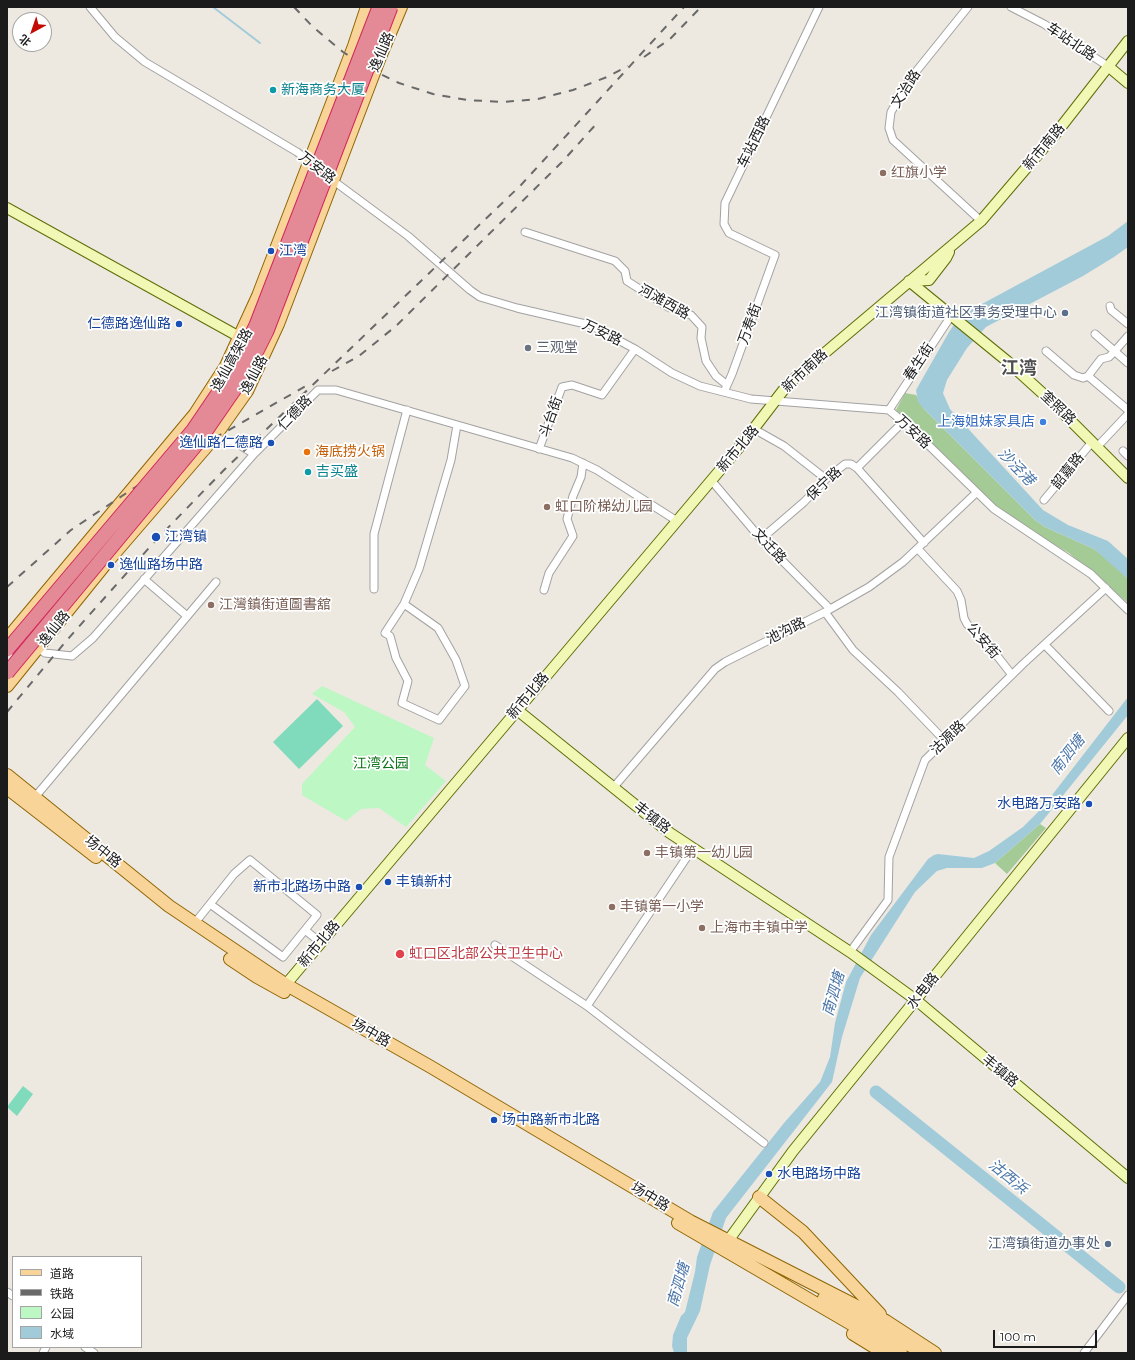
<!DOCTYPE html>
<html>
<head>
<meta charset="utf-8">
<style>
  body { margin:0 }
  #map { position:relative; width:1135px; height:1360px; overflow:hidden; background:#ede9e1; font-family:Montserrat,"Noto Sans SC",sans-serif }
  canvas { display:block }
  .frame { position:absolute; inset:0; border:8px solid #1b1b1b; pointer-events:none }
  .legend { position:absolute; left:12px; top:1256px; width:130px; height:92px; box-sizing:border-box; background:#fff; border:1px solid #a4a4a4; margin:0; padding:5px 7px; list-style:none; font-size:12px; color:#1b1b1b }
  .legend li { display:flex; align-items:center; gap:8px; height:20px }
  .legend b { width:20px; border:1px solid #a4a4a4 }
  .north { position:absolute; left:12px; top:12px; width:40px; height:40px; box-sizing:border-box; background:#fff; border:1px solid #a4a4a4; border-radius:50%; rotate:220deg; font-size:11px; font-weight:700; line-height:16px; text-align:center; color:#1b1b1b }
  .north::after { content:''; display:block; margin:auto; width:14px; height:18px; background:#c20c04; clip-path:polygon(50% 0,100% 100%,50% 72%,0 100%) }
  .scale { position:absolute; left:993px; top:1330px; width:104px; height:18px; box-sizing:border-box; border:2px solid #1b1b1b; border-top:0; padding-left:5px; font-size:12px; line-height:14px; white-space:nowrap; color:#1b1b1b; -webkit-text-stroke:3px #fff; paint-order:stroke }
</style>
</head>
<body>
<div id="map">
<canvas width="1135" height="1360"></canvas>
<div class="frame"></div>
<ul class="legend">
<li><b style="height:5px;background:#f9d499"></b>道路</li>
<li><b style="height:5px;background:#696969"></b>铁路</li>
<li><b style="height:11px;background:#bdf7c4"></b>公园</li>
<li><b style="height:11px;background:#a2cbda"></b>水域</li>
</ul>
<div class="north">北</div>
<div class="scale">100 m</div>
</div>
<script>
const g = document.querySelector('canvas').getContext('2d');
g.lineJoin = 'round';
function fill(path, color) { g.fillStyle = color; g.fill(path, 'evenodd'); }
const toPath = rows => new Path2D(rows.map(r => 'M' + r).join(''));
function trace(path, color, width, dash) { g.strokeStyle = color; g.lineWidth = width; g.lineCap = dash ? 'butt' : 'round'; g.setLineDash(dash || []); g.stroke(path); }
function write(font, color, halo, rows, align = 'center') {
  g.font = font + ' Montserrat,"Noto Sans SC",sans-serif'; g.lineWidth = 3.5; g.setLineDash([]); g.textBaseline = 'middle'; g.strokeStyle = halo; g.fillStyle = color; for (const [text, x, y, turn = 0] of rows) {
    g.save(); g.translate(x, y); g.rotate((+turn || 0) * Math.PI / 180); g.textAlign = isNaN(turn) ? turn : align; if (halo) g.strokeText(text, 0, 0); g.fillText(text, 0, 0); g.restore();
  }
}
const forest = toPath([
  [905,393,916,395,924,409,1035,520,1045,527,1094,549,1111,562,1128,579,1128,603,1069,553,1031,532,999,510,969,482,946,457,896,410],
  [1040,824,1046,828,1007,874,995,863]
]);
const park = toPath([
  [322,686,434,738,425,765,446,781,406,827,379,808,361,809,346,821,302,795,302,784,355,727,344,712,312,694]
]);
const pitch = toPath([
  [317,699,343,726,299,769,273,742],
  [23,1086,33,1094,17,1116,7,1107]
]);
const water = toPath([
  [1128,221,1128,247,1114,257,1083,276,986,327,967,348,947,380,943,393,950,409,1043,510,1068,525,1108,541,1128,559,1128,579,1094,549,1045,527,1035,520,924,409,918,402,916,390,949,332,955,323,967,312,1108,236],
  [1128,697,1128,715,1040,824,995,863,982,868,947,868,937,871,915,892,860,978,842,1037,832,1082,726,1218,710,1265,700,1311,687,1338,687,1353,674,1353,672,1346,673,1335,681,1316,685,1312,695,1272,697,1257,713,1212,784,1123,820,1082,830,1057,835,1023,846,982,871,935,928,859,934,855,938,854,974,858,989,851,1023,827,1042,808]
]);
const stream = toPath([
  [213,7,260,43]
]);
const river = toPath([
  [876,1092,1119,1287]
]);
const street = toPath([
  [90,7,115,37,145,62,297,152,312,163],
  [968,7,910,79,891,112,889,128,893,140,981,221],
  [1011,7,1044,24,1109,67],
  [331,179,408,236,470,290,480,297,517,308,590,325,635,349,672,373,700,386,751,399,889,410,915,432,994,509,1091,574,1128,610],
  [525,232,615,261,625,271,627,281,668,307,691,315,702,327,701,338,706,361,716,376,727,385],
  [1110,306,1111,310,1128,324],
  [1095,334,1128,363],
  [1046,351,1074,375,1083,378,1088,376,1101,359,1109,357,1114,352,1128,336],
  [1088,376,1128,410],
  [724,392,732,374,775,255,729,233,724,224,725,203,819,7],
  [889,410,951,316],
  [754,429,784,446,826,479],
  [211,442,223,440,233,441,254,454],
  [1097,447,1128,414],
  [539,449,562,387,572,385,602,395,635,349],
  [1123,451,1128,456],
  [857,468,903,422],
  [711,480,761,539,830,609],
  [1044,500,1092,442],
  [761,539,804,502,826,479,845,464,851,464,857,468,924,543],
  [918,549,957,591,961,600,964,618,967,624,991,648,1012,675],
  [144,579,187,616],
  [374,589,374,534,407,410],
  [544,590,549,573,573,536,567,519,573,496,581,477,583,463],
  [404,604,385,633,390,636,396,658,408,681,402,703,439,720,465,686,456,660,438,628,404,604,419,569,451,460,457,425],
  [825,612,853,650,898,692,945,741],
  [17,634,45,653,72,656,93,638,254,454,318,390,336,390,572,458,597,470,677,521],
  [1045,645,1109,711],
  [613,788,715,669,725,662,825,612,869,587,903,562,976,493],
  [35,797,216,582],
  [194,924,234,874,250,860,317,915,283,957,210,904],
  [305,930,320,942],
  [495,945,587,1006,764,1143],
  [850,952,888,900,889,857,925,760,1023,664,1106,588],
  [587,1006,693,848],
  [7,1292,13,1296],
  [85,1347,94,1353],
  [43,1353,46,1347],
  [1084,1353,1128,1295]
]);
const secondary = toPath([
  [1109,67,1128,83],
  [7,208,245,340],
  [909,281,1007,361,1051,401,1128,478],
  [909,281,929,280,946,258,949,252],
  [516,709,670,833,850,952,916,1000,1128,1178],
  [282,989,742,444,788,384,981,221,1057,132,1128,41],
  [725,1245,793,1151,1128,738]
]);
const primary = toPath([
  [7,639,195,414,226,366,258,296,354,46,367,7],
  [7,686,107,562,213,439,247,391,278,324,380,57,401,7],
  [7,775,169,906,285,984,431,1067,690,1221,886,1321,935,1353],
  [7,788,96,857],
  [230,959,257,977,284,992],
  [759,1197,803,1232,880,1314],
  [678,1223,901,1353],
  [824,1298,920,1351],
  [853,1334,884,1353]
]);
const rail = toPath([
  [294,7,313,27,343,52,374,71,399,83,433,94,467,100,503,102,538,99,573,90,607,77,628,66],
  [644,57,670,39,701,7],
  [332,371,359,356,396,326,562,162,598,122],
  [7,587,71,530,134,488,213,439,311,383],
  [7,712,67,640,157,539,223,471,521,185,684,7]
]);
const highwayBridge = toPath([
  [7,650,193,430,235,368,256,325,379,7],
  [7,673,197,444,246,373,267,331,391,7]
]);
const markers = [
  [273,90,4,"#0f9aa8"],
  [883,173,4,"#8d6e63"],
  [271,251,4,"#1a4fb4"],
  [1065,313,4,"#5c6f8a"],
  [179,324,4,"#1a4fb4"],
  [528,348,4,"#6b7280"],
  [1043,422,4,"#3f7fe0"],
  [271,443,4,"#1a4fb4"],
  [307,452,4,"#e8710a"],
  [308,472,4,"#0f9aa8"],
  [547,507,4,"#8d6e63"],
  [156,537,5,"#1a4fb4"],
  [111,565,4,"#1a4fb4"],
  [211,605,4,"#8d6e63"],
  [1089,804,4,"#1a4fb4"],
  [647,853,4,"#8d6e63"],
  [388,882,4,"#1a4fb4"],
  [359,887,4,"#1a4fb4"],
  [612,907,4,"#8d6e63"],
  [702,928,4,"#8d6e63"],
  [400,954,5,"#e0444e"],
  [494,1120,4,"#1a4fb4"],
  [769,1174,4,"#1a4fb4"],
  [1108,1244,4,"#5c6f8a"]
];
const streetNames = [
  ["车站北路",1071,42,34],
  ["逸仙路",382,52,-67],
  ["文治路",906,89,-58],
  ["车站西路",754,142,-64],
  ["新市南路",1044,147,-50],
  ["万安路",317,168,38],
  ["河滩西路",664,302,29],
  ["万寿街",750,324,-70],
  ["万安路",602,333,25],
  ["逸仙高架路",232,360,-61],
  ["春生街",919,362,-56],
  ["新市南路",805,371,-43],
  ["逸仙路",254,375,-62],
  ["奎照路",1058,408,44],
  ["仁德路",295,413,-46],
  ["斗台街",551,417,-70],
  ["万安路",913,432,43],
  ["新市北路",738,449,-50],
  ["韶嘉路",1068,471,-51],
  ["保宁路",824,484,-43],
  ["文迁路",769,546,47],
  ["逸仙路",54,629,-51],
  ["池沟路",786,631,-26],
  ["公安街",983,641,49],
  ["新市北路",528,696,-50],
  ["沽源路",948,738,-44],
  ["丰镇路",652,818,38],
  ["场中路",103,852,39],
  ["新市北路",319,944,-50],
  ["水电路",923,991,-51],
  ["场中路",371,1033,30],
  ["丰镇路",1000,1071,40],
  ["场中路",650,1197,31]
];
const cultureNames = [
  ["新海商务大厦",281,90],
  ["吉买盛",316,472]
];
const educationNames = [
  ["红旗小学",891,173],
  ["虹口阶梯幼儿园",555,507],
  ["江灣鎮街道圖書舘",219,605],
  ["丰镇第一幼儿园",655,853],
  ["丰镇第一小学",620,907],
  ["上海市丰镇中学",710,928]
];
const transitNames = [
  ["江湾",279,251],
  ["仁德路逸仙路",171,324,"right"],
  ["逸仙路仁德路",263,443,"right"],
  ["江湾镇",165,537],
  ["逸仙路场中路",119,565],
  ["水电路万安路",1081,804,"right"],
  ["丰镇新村",396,882],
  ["新市北路场中路",351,887,"right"],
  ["场中路新市北路",502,1120],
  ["水电路场中路",777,1174]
];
const serviceNames = [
  ["江湾镇街道社区事务受理中心",1057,313],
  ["江湾镇街道办事处",1100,1244]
];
const worshipNames = [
  ["三观堂",536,348]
];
const shopNames = [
  ["上海姐妹家具店",1035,422]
];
const foodNames = [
  ["海底捞火锅",315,452]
];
const parkNames = [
  ["江湾公园",381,764]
];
const healthNames = [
  ["虹口区北部公共卫生中心",409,954]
];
const waterNames = [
  ["沙泾港",1016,467,46],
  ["南泗塘",1068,755,-52],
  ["南泗塘",834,994,-74],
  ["沽西浜",1008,1177,39],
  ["南泗塘",679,1285,-74]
];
const districtNames = [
  ["江湾",1019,369]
];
fill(forest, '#a4cb96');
fill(park, '#bdf7c4');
fill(pitch, '#7fdbbb');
fill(water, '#a2cbda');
trace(stream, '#a2cbda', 2);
trace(river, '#a2cbda', 13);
trace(street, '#a2a2a2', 9);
trace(secondary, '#5e6e07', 12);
trace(primary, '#8f6603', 14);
trace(street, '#fff', 7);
trace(secondary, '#f1f7b4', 10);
trace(primary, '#f9d499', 12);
trace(rail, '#696969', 2, [8, 8]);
trace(highwayBridge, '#d1275b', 15, []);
trace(highwayBridge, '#e48996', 13);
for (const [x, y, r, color] of markers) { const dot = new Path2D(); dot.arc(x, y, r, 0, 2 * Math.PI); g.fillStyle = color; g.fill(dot); trace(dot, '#fff', 1.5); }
write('14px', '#1b1b1b', '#fff', streetNames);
write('14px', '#0d838f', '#fff', cultureNames, 'left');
write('14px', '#785e54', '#fff', educationNames, 'left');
write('14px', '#164399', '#fff', transitNames, 'left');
write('14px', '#4e5e75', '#fff', serviceNames, 'right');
write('14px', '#5b616d', '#fff', worshipNames, 'left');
write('14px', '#366cbe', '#fff', shopNames, 'right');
write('14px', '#c56008', '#fff', foodNames, 'left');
write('14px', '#0d751a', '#fff', parkNames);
write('14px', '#be3a42', '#fff', healthNames, 'left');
write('italic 15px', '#4b76a8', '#fff', waterNames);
write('bold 18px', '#4e4e4e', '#fff', districtNames);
</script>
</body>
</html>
